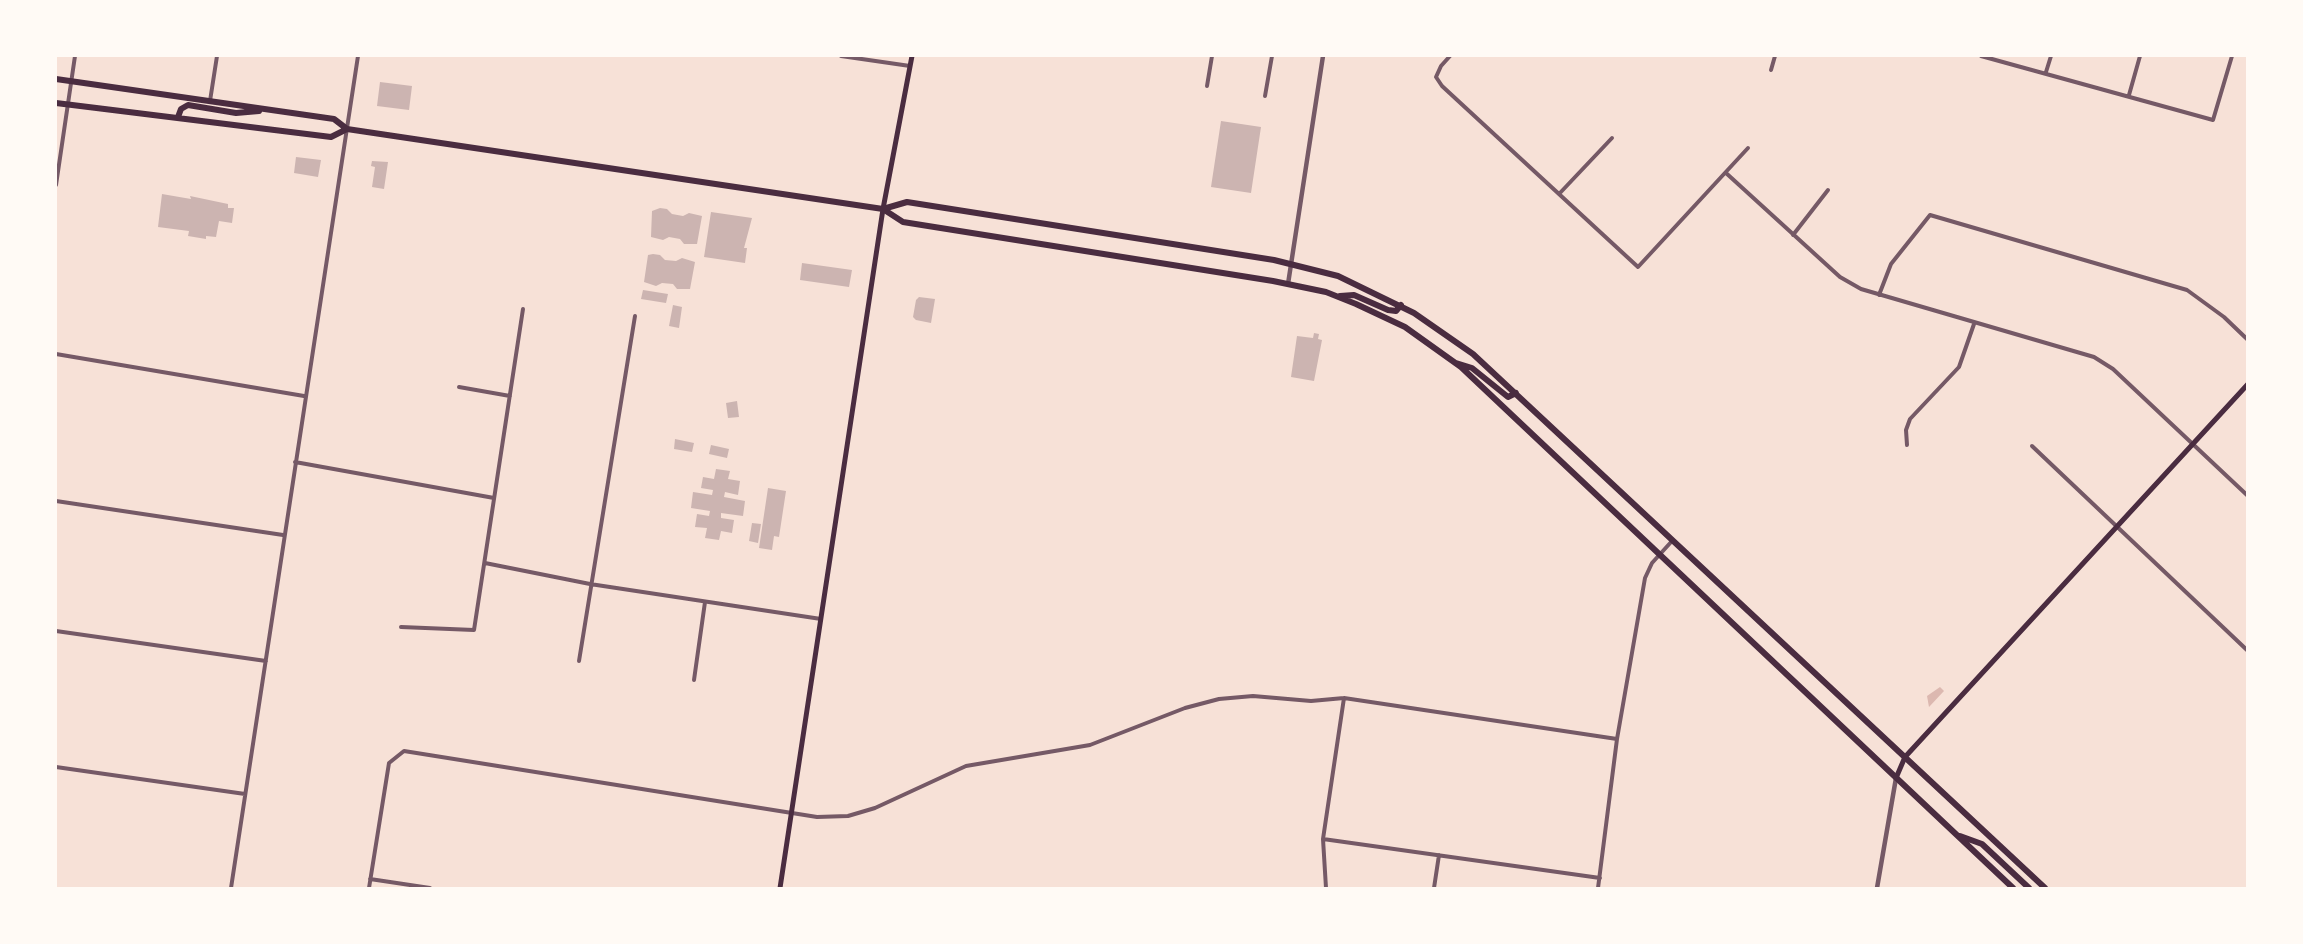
<!DOCTYPE html>
<html>
<head>
<meta charset="utf-8">
<style>
  body { margin:0 }
  #map { position:relative; width:2303px; height:944px; overflow:hidden; background:#f7e1d7; font-family:"DM Sans",sans-serif }
  canvas { display:block }
  .frame { position:absolute; inset:0; border:57px solid #fffaf5; pointer-events:none }
</style>
</head>
<body>
<div id="map">
<canvas width="2303" height="944"></canvas>
<div class="frame"></div>
</div>
<script>
const g = document.querySelector('canvas').getContext('2d');
g.lineJoin = 'round';
function fill(path, color) { g.fillStyle = color; g.fill(path, 'evenodd'); }
const toPath = rows => new Path2D(rows.map(r => 'M' + r).join(''));
function trace(path, color, width, dash) { g.strokeStyle = color; g.lineWidth = width; g.lineCap = dash ? 'butt' : 'round'; g.setLineDash(dash || []); g.stroke(path); }
const water = toPath([
  [1940,687,1944,691,1929,707,1927,696]
]);
const building = toPath([
  [380,82,412,86,409,110,377,106],
  [1221,121,1261,127,1251,193,1211,187],
  [296,157,321,160,318,177,294,173],
  [372,161,388,162,384,189,372,187,375,167,371,166],
  [162,194,191,199,190,196,228,204,228,208,234,208,232,223,219,221,216,237,206,236,206,239,188,236,189,231,158,227],
  [660,208,667,209,672,214,683,216,689,213,702,216,697,244,684,244,680,239,669,237,663,240,651,237,652,211],
  [711,212,752,218,744,248,747,248,745,263,704,257],
  [653,254,660,255,665,260,676,261,682,258,695,262,690,289,677,289,673,284,662,283,656,286,644,282,648,255],
  [802,263,852,270,849,287,800,280],
  [643,290,668,294,666,303,641,299],
  [919,297,935,299,931,323,916,320,913,317,916,300],
  [673,305,682,307,679,328,669,326],
  [1314,333,1319,334,1318,339,1322,340,1314,381,1291,377,1297,336,1313,338],
  [737,401,739,417,728,418,726,403],
  [675,439,694,443,692,452,674,449],
  [711,445,729,449,727,458,709,454],
  [716,469,730,471,728,479,740,481,738,495,725,492,724,497,745,501,743,516,721,513,721,518,734,520,732,533,721,531,719,540,705,538,707,528,695,527,697,514,709,516,710,511,691,508,693,492,712,495,713,490,701,488,703,477,714,479],
  [768,488,786,491,779,537,774,536,772,550,759,548],
  [752,523,761,524,758,543,749,541]
]);
const minor = toPath([
  [841,56,910,66],
  [1450,56,1441,66,1436,77,1442,86,1638,267,1748,148],
  [1981,56,2213,120,2232,56],
  [1771,70,1775,56],
  [2046,72,2051,56],
  [1207,86,1212,56],
  [2129,95,2140,56],
  [1265,96,1272,56],
  [210,101,217,56],
  [1726,173,1840,277,1861,289,2094,357,2113,369,2248,496],
  [56,185,75,56],
  [1559,194,1612,138],
  [1793,235,1828,190],
  [1879,295,1891,264,1930,215,2187,290,2224,317,2248,340],
  [56,354,304,396],
  [459,387,510,396],
  [1907,445,1906,430,1910,419,1959,367,1974,324],
  [2032,446,2248,651],
  [295,462,494,498],
  [56,501,283,535],
  [485,563,590,584,821,619],
  [401,627,474,630,523,309],
  [56,631,266,661],
  [579,661,635,316],
  [694,680,705,602],
  [56,767,245,794],
  [1323,839,1600,878],
  [370,879,430,888],
  [231,888,358,56],
  [369,888,389,763,404,751,817,817,848,816,875,808,966,766,1090,745,1185,708,1219,699,1253,696,1311,701,1344,698,1617,739],
  [1326,888,1323,839,1344,698],
  [1434,888,1439,855],
  [1598,888,1617,739,1645,578,1652,563,1672,541]
]);
const tertiary = toPath([
  [1288,284,1323,56],
  [1877,888,1896,778]
]);
const secondary = toPath([
  [1896,778,1905,757,2248,384],
  [780,888,883,209,912,56]
]);
const primary = toPath([
  [56,79,334,119,347,129,883,209,903,222,1273,281,1326,292,1356,304,1405,327,1461,367,2013,888],
  [56,103,331,137,347,129],
  [178,117,181,109,188,105,236,113,259,111],
  [883,209,907,202,1274,260,1338,276,1414,313,1473,354,2045,888],
  [1340,296,1354,295,1388,310,1396,311,1401,305],
  [1456,363,1472,368,1508,397,1516,393],
  [1960,836,1982,844,2029,888]
]);
fill(water, '#dcb8b0');
fill(building, '#ccb4b1');
trace(minor, '#755966', 4);
trace(tertiary, '#755966', 4.5);
trace(secondary, '#4a2c40', 5);
trace(primary, '#4a2c40', 6);
</script>
</body>
</html>
